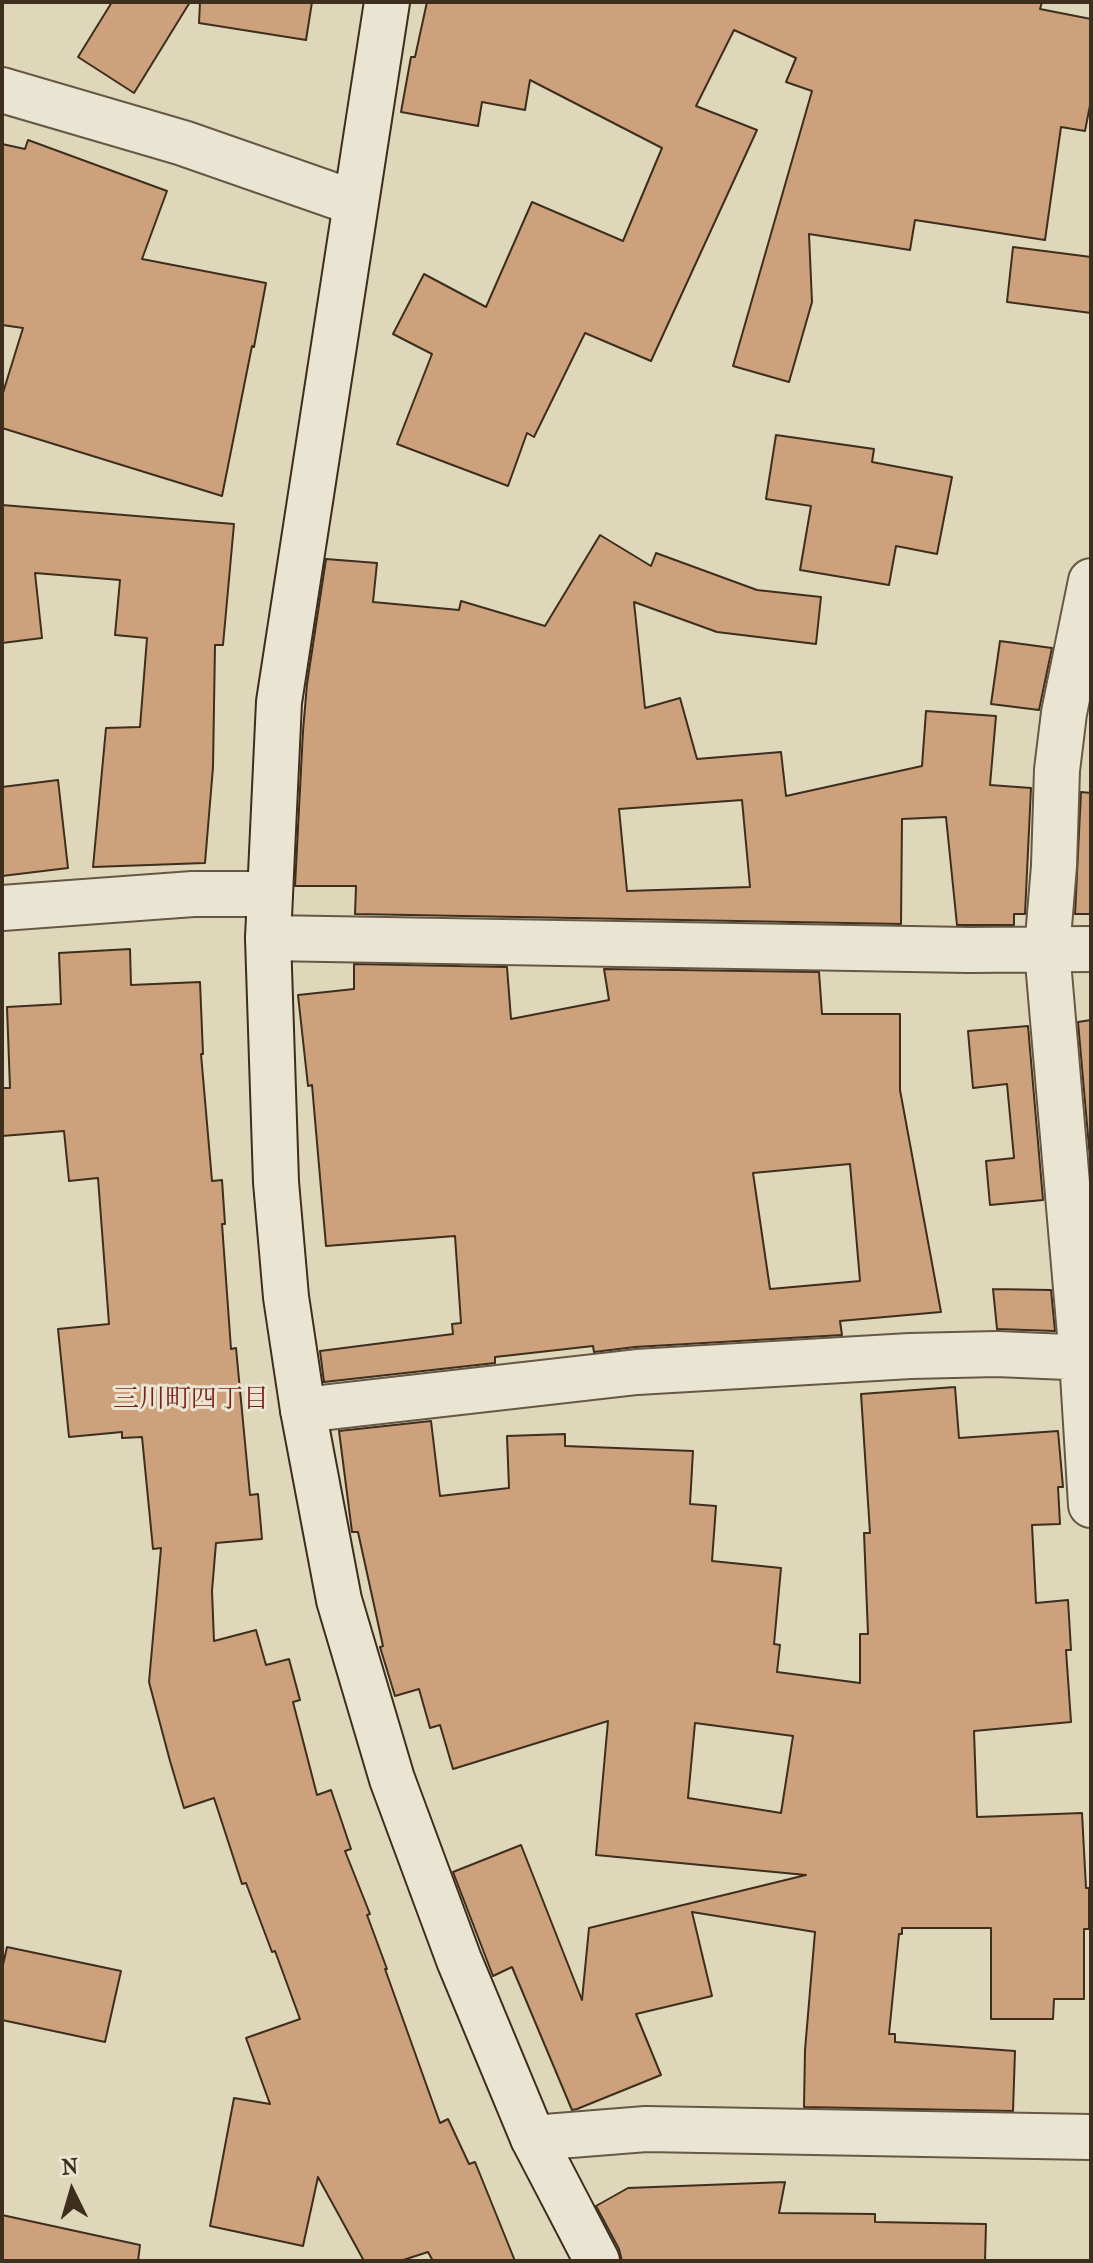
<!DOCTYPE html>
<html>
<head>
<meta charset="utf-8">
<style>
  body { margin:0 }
  #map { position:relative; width:1093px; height:2263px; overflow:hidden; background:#dfd7b9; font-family:"IM FELL French Canon",serif }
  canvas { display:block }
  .frame { position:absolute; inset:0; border:4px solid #3d2e1e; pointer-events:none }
  .north { position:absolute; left:32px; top:2151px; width:80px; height:80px; -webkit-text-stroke:6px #eae5d2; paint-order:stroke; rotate:355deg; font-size:22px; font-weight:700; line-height:32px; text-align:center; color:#3d2e1e }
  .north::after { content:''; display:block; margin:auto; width:28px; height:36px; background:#3d2e1e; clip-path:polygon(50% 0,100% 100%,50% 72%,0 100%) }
</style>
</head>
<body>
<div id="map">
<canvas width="1093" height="2263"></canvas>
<div class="frame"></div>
<div class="north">N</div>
</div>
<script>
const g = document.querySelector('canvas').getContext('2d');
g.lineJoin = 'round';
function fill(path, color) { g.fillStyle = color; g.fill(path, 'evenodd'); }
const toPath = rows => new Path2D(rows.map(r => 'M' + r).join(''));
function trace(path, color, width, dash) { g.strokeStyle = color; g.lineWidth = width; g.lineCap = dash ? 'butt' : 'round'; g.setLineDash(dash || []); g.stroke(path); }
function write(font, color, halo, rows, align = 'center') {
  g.font = font + ' "IM FELL French Canon","Noto Serif JP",serif'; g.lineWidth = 6; g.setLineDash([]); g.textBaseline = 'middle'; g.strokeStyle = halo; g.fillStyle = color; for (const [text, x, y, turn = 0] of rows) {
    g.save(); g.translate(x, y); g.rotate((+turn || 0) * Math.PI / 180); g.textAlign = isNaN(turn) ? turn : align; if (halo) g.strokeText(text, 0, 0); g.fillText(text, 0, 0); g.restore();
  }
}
const building = toPath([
  [112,2,190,2,134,93,78,57,112,2],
  [200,2,312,2,306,40,199,23,200,2],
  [427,2,1042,2,1040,9,1091,19,1091,100,1085,131,1061,127,1045,240,915,220,910,250,809,234,812,302,789,382,733,366,812,91,786,82,796,58,734,30,696,106,757,130,651,361,585,333,534,437,527,433,508,486,397,444,432,354,393,334,424,274,486,307,532,202,623,241,662,148,530,80,525,110,482,102,478,126,401,112,411,57,415,57,427,2],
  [28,140,167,191,142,259,266,283,254,347,252,346,222,496,2,428,2,396,23,328,2,325,2,144,25,149,28,140],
  [1013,247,1091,257,1091,313,1007,302,1013,247],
  [776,435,874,449,872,462,952,477,937,554,896,546,889,585,800,570,811,506,766,499,776,435],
  [2,505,234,524,223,645,215,645,213,767,205,863,93,867,106,728,140,727,147,638,115,635,120,580,35,573,42,638,2,643,2,505],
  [600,535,651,566,656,553,757,590,821,597,816,644,717,632,634,602,645,708,680,698,697,759,781,752,786,796,922,766,926,711,996,716,990,785,1031,788,1025,914,1014,914,1014,925,957,925,946,817,902,819,901,924,355,914,356,886,295,886,303,731,307,684,326,559,377,563,373,602,459,610,461,601,545,626,600,535],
  [742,800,750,887,627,891,619,809,742,800],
  [1000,641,1052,648,1039,710,991,704,1000,641],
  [58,780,68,868,2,876,2,787,58,780],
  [1081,792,1091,793,1091,914,1075,914,1081,792],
  [130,949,131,985,200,982,203,1054,201,1054,212,1181,222,1180,225,1224,222,1224,231,1349,236,1348,250,1495,258,1494,262,1539,216,1543,212,1591,214,1641,256,1630,266,1665,289,1659,300,1700,293,1702,317,1795,331,1790,351,1849,345,1851,370,1914,367,1915,387,1969,385,1969,440,2123,448,2119,469,2164,475,2162,515,2261,433,2261,428,2252,400,2261,364,2261,318,2177,303,2246,210,2226,234,2098,270,2104,246,2038,300,2019,275,1951,272,1952,246,1883,242,1884,214,1798,184,1808,170,1761,149,1682,161,1548,153,1549,142,1437,122,1438,122,1432,69,1437,58,1329,109,1324,98,1178,69,1181,64,1131,2,1136,2,1088,10,1088,7,1007,61,1004,59,953,130,949],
  [354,964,507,967,511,1019,609,1000,604,969,819,972,822,1014,900,1014,900,1090,941,1312,840,1321,842,1335,635,1347,594,1352,593,1346,495,1357,495,1363,324,1382,320,1351,453,1334,452,1324,461,1323,455,1236,326,1246,312,1085,308,1086,298,995,354,989,354,964],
  [850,1164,860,1281,770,1289,753,1173,850,1164],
  [1091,1020,1091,1170,1078,1022,1091,1020],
  [1028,1026,1043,1200,990,1205,986,1161,1014,1158,1007,1084,973,1088,968,1031,1028,1026],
  [993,1289,1051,1290,1055,1331,997,1329,993,1289],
  [955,1387,959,1438,1058,1431,1063,1487,1058,1487,1060,1524,1032,1525,1036,1603,1068,1600,1071,1650,1066,1650,1071,1722,974,1731,977,1817,1082,1813,1086,1888,1089,1888,1089,1929,1084,1929,1084,1999,1054,1999,1053,2019,991,2019,991,1928,902,1928,902,1934,899,1934,889,2034,895,2034,895,2042,1015,2051,1013,2111,804,2107,805,2050,815,1932,692,1912,712,1996,636,2014,661,2075,577,2109,572,2110,512,1967,493,1976,453,1872,521,1845,582,2000,589,1928,806,1875,596,1855,608,1721,453,1769,440,1725,430,1728,419,1689,395,1696,380,1647,383,1646,358,1532,352,1532,339,1431,431,1421,440,1496,509,1488,507,1436,565,1434,565,1446,693,1451,690,1504,716,1506,712,1561,781,1568,774,1644,780,1645,777,1672,860,1683,860,1634,868,1634,864,1533,870,1533,861,1394,955,1387],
  [695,1723,793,1736,781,1813,688,1798,695,1723],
  [7,1947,121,1971,105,2042,2,2020,2,1969,7,1947],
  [785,2182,779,2213,875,2214,875,2222,986,2224,985,2261,622,2261,619,2249,596,2206,628,2188,785,2182],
  [2,2215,140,2245,138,2261,2,2261,2,2215]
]);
const street = toPath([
  [2,90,183,143,355,203],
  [1091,581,1064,713,1057,770,1054,866,1047,950,1082,1358,1091,1505],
  [2,908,193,894,270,894],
  [268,938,969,950,1091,949],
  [303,1410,637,1372,910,1356,997,1354,1091,1358],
  [533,2138,646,2129,1091,2137]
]);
const secondary = toPath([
  [387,2,279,702,268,938,276,1182,286,1297,303,1410,339,1600,392,1779,459,1960,533,2138,597,2261]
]);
const neighbourhoodNames = [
  ["三川町四丁目",191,1401]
];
fill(building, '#cda17b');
trace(building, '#3d2e1e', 2);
trace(street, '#665845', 48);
trace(secondary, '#3d2e1e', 48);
trace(street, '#eae5d2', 44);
trace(secondary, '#eae5d2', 44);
write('26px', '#7a1f14', '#eae5d2', neighbourhoodNames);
</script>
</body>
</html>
